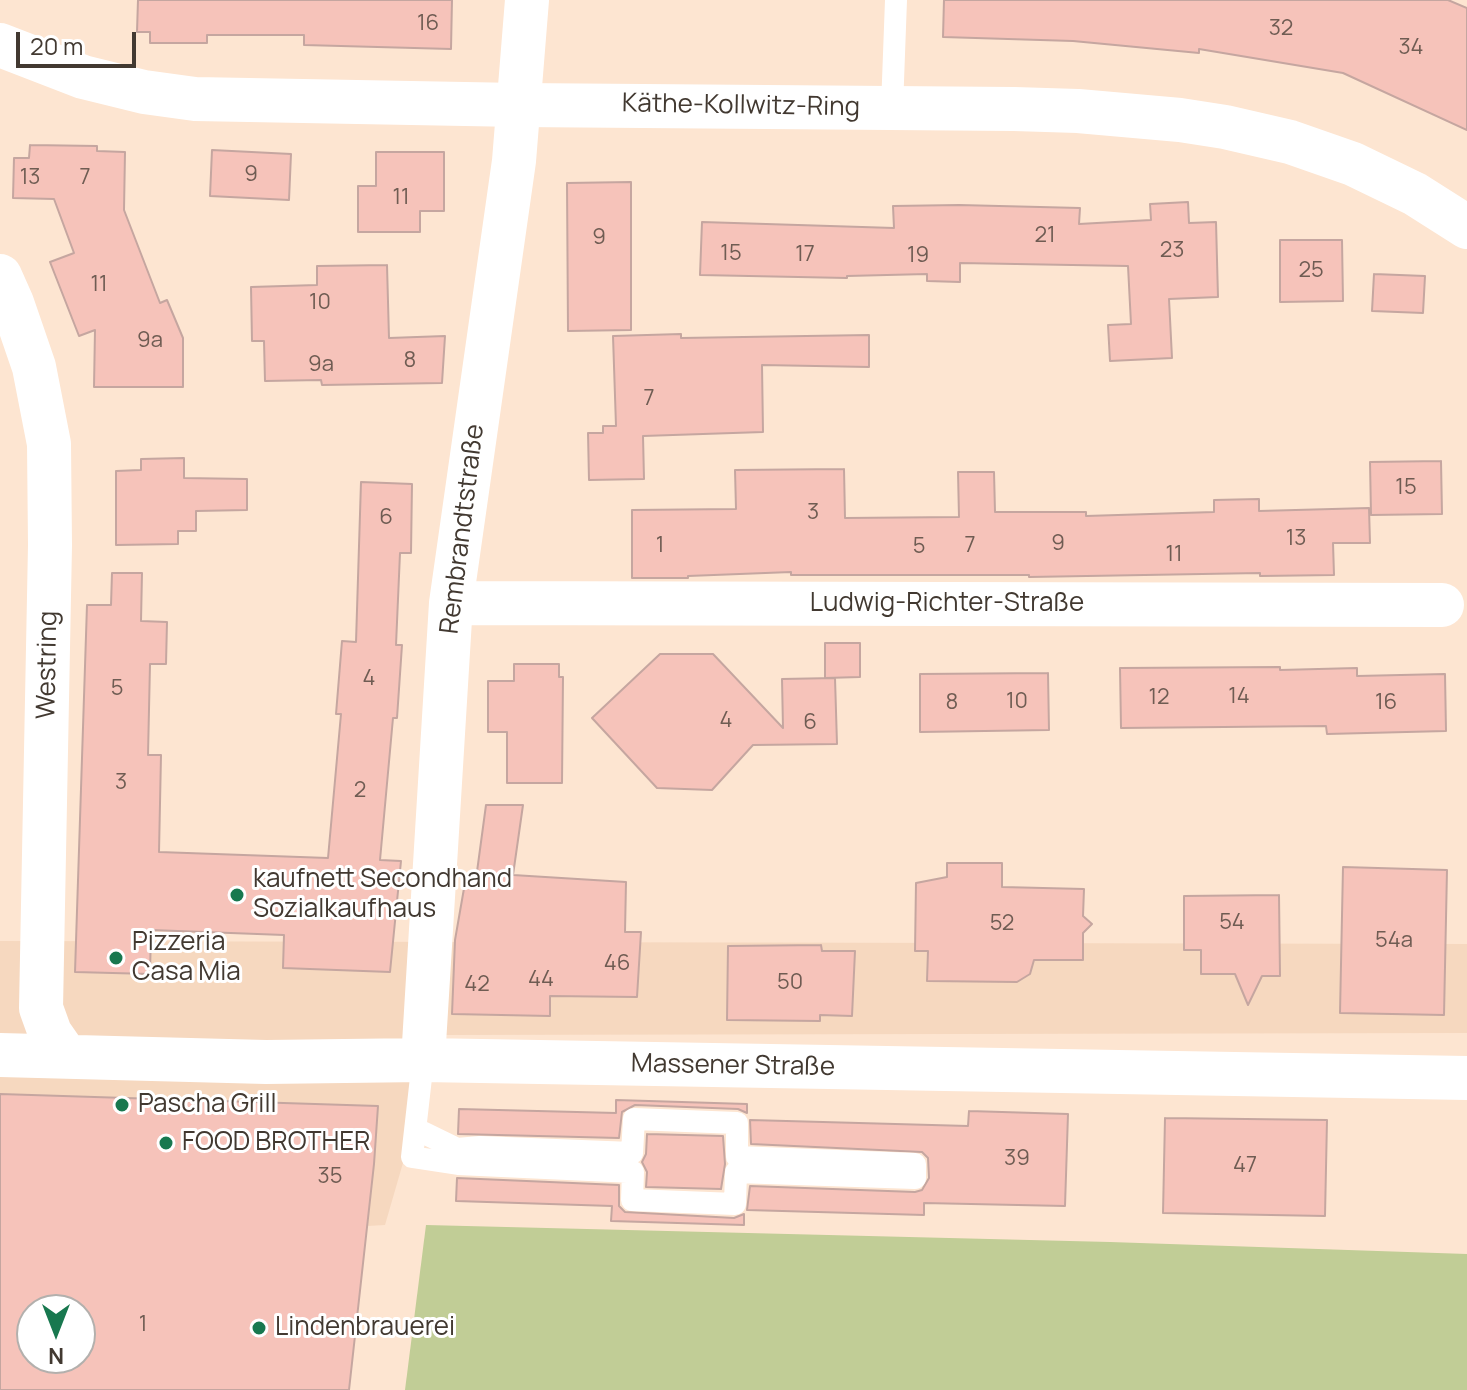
<!DOCTYPE html>
<html>
<head>
<meta charset="utf-8">
<style>
  body { margin:0 }
  #map { position:relative; width:1467px; height:1390px; overflow:hidden; background:#fde5d1; font-family:Manrope,sans-serif }
  canvas { display:block }
  .north { position:absolute; left:16px; top:1294px; width:80px; height:80px; box-sizing:border-box; background:#fff; border:2px solid #b3b0ad; border-radius:50%; rotate:180deg; font-size:22px; font-weight:700; line-height:32px; text-align:center; color:#423931 }
  .north::after { content:''; display:block; margin:auto; width:28px; height:36px; background:#18784f; clip-path:polygon(50% 0,100% 100%,50% 72%,0 100%) }
  .scale { position:absolute; left:16px; top:32px; width:120px; height:36px; box-sizing:border-box; border:4px solid #423931; border-top:0; padding-left:10px; font-size:24px; line-height:28px; white-space:nowrap; color:#423931; -webkit-text-stroke:6px #fff; paint-order:stroke }
</style>
</head>
<body>
<div id="map">
<canvas width="1467" height="1390"></canvas>
<div class="north">N</div>
<div class="scale">20 m</div>
</div>
<script>
const g = document.querySelector('canvas').getContext('2d');
g.lineJoin = 'round';
function fill(path, color) { g.fillStyle = color; g.fill(path, 'evenodd'); }
const toPath = rows => new Path2D(rows.map(r => 'M' + r).join(''));
function trace(path, color, width, dash) { g.strokeStyle = color; g.lineWidth = width; g.lineCap = dash ? 'butt' : 'round'; g.setLineDash(dash || []); g.stroke(path); }
function write(font, color, halo, rows, align = 'center') {
  g.font = font + ' Manrope,sans-serif'; g.lineWidth = 6; g.setLineDash([]); g.textBaseline = 'middle'; g.strokeStyle = halo; g.fillStyle = color; for (const [text, x, y, turn = 0] of rows) {
    g.save(); g.translate(x, y); g.rotate((+turn || 0) * Math.PI / 180); g.textAlign = isNaN(turn) ? turn : align; if (halo) g.strokeText(text, 0, 0); g.fillText(text, 0, 0); g.restore();
  }
}
const built = toPath([
  [0,941,1467,944,1467,1033,440,1035,385,1225,0,1247]
]);
const green = toPath([
  [426,1225,1110,1242,1467,1254,1467,1390,405,1390]
]);
const building = toPath([
  [138,0,452,0,451,49,304,45,304,35,207,35,207,43,150,43,150,32,137,32,138,0],
  [944,0,1448,0,1467,8,1467,130,1343,73,1199,49,1199,53,1073,41,943,37,944,0],
  [30,145,97,146,97,151,125,152,124,210,160,303,167,300,183,338,183,387,94,387,95,330,79,336,50,262,74,253,54,199,13,198,14,158,29,158,30,145],
  [212,150,291,154,289,200,210,196,212,150],
  [376,152,444,152,444,211,420,211,420,232,358,232,358,186,376,186,376,152],
  [631,182,631,330,568,331,567,183,631,182],
  [1188,202,1189,223,1216,222,1218,297,1169,299,1172,358,1110,361,1108,325,1131,324,1128,266,960,263,960,282,927,281,927,274,847,276,847,278,700,275,702,222,894,228,893,206,959,205,1080,208,1079,224,1151,220,1150,204,1188,202],
  [1280,240,1342,240,1343,301,1280,302,1280,240],
  [387,265,389,338,445,336,442,383,322,385,321,380,265,381,264,341,252,341,251,287,317,285,317,266,387,265],
  [1374,274,1425,276,1423,313,1372,311,1374,274],
  [681,334,681,338,869,335,869,367,762,365,763,432,643,436,644,479,589,480,588,433,603,433,603,426,616,426,613,336,681,334],
  [184,458,184,478,247,479,247,510,196,511,196,531,178,531,178,544,116,545,116,471,141,470,141,459,184,458],
  [1441,461,1442,514,1371,515,1370,462,1441,461],
  [844,469,845,518,959,517,958,472,994,472,995,512,1086,512,1086,516,1214,512,1214,500,1259,499,1259,511,1369,508,1370,543,1333,543,1334,575,1260,576,1260,573,1029,577,1029,575,791,575,791,572,688,576,688,578,632,578,632,510,736,509,735,470,844,469],
  [361,482,412,484,411,553,400,553,396,645,402,645,397,718,393,718,380,860,401,861,390,972,283,968,284,935,151,930,150,974,75,972,87,605,111,605,112,573,142,573,141,621,167,622,166,664,150,664,148,755,161,755,159,852,328,858,341,714,336,714,342,641,356,642,361,482],
  [825,643,860,643,860,677,825,678,825,643],
  [660,654,713,654,783,728,782,679,835,678,837,744,753,745,712,790,657,788,592,718,660,654],
  [514,664,559,664,559,677,563,677,562,783,507,783,507,732,488,732,488,681,514,681,514,664],
  [1280,667,1280,670,1357,668,1357,676,1445,674,1446,731,1327,734,1326,726,1121,728,1120,668,1280,667],
  [1048,673,1049,730,920,732,920,674,1048,673],
  [486,805,523,805,513,875,626,882,625,932,641,932,637,997,550,996,550,1016,452,1014,455,940,466,877,476,879,486,805],
  [947,863,1002,863,1002,887,1084,889,1083,916,1092,924,1083,933,1083,960,1034,960,1030,974,1017,982,927,981,928,951,915,951,916,883,947,877,947,863],
  [1343,867,1447,870,1444,1015,1340,1013,1343,867],
  [1279,895,1280,976,1262,976,1248,1005,1235,974,1201,974,1201,950,1184,950,1184,896,1279,895],
  [821,945,822,951,855,951,852,1016,820,1015,820,1021,727,1020,728,946,821,945],
  [0,1094,378,1106,374,1164,349,1390,0,1390,0,1094],
  [32,1310,80,1310,80,1358,32,1358,32,1310],
  [616,1100,747,1104,747,1113,738,1109,635,1105,622,1112,619,1138,458,1134,459,1109,616,1113,616,1100],
  [969,1111,1068,1114,1065,1206,924,1203,924,1215,747,1210,750,1186,915,1192,922,1190,929,1178,928,1158,922,1152,751,1144,750,1120,968,1126,969,1111],
  [1165,1118,1327,1120,1325,1216,1163,1213,1165,1118],
  [647,1134,723,1136,725,1164,721,1189,646,1187,647,1172,642,1162,646,1154,647,1134],
  [457,1178,619,1185,619,1206,625,1212,734,1218,744,1214,744,1225,611,1221,612,1206,456,1201,457,1178]
]);
const lane = toPath([
  [892,108,896,0],
  [416,1129,457,1149,480,1147,632,1153,634,1119,737,1123,737,1157,915,1164,915,1178,736,1172,735,1204,632,1200,633,1172,458,1164,412,1157,423,1060]
]);
const street = toPath([
  [0,276,12,303,34,367,49,444,50,545,41,1008,50,1033,66,1056],
  [451,603,1442,605],
  [0,1055,266,1062,423,1060,1467,1078],
  [423,1060,451,603,514,161,527,0]
]);
const secondary = toPath([
  [0,45,83,77,144,92,195,99,519,105,1014,109,1078,111,1180,120,1225,127,1290,142,1353,164,1415,194,1467,227]
]);
const markers = [
  [237,895,8,"#18784f"],
  [116,958,8,"#18784f"],
  [122,1105,8,"#18784f"],
  [166,1143,8,"#18784f"],
  [259,1328,8,"#18784f"]
];
const numberNames = [
  ["16",428,24],
  ["32",1281,29],
  ["34",1411,48],
  ["9",251,175],
  ["13",30,178],
  ["7",85,178],
  ["11",401,198],
  ["21",1045,236],
  ["9",599,238],
  ["23",1172,251],
  ["15",731,254],
  ["17",805,255],
  ["19",918,256],
  ["25",1311,271],
  ["11",99,285],
  ["10",320,303],
  ["9a",150,341],
  ["8",410,361],
  ["9a",321,365],
  ["7",649,399],
  ["15",1406,488],
  ["3",813,513],
  ["6",386,518],
  ["13",1296,539],
  ["9",1058,544],
  ["1",660,546],
  ["7",970,546],
  ["5",919,547],
  ["11",1174,555],
  ["4",369,679],
  ["5",117,689],
  ["14",1239,697],
  ["12",1159,698],
  ["10",1017,702],
  ["8",952,703],
  ["16",1386,703],
  ["4",726,721],
  ["6",810,723],
  ["3",121,783],
  ["2",360,791],
  ["54",1232,923],
  ["52",1002,924],
  ["54a",1394,941],
  ["46",617,964],
  ["44",541,980],
  ["50",790,983],
  ["42",477,985],
  ["39",1017,1159],
  ["47",1245,1166],
  ["35",330,1177],
  ["1",143,1325]
];
const streetNames = [
  ["Käthe-Kollwitz-Ring",741,106,1],
  ["Rembrandtstraße",463,529,-83],
  ["Ludwig-Richter-Straße",947,604],
  ["Westring",48,665,-89],
  ["Massener Straße",733,1066,1]
];
const poiNames = [
  ["kaufnett Secondhand",253,880],
  ["Sozialkaufhaus",253,910],
  ["Pizzeria",132,943],
  ["Casa Mia",132,973],
  ["Pascha Grill",138,1105],
  ["FOOD BROTHER",182,1143],
  ["Lindenbrauerei",275,1328]
];
fill(built, '#f6d8bf');
fill(green, '#c1cd96');
fill(building, '#f6c3ba');
trace(building, '#c5a6a0', 2);
trace(lane, '#fff', 22);
trace(street, '#fff', 44);
trace(secondary, '#fff', 44);
for (const [x, y, r, color] of markers) { const dot = new Path2D(); dot.arc(x, y, r, 0, 2 * Math.PI); g.fillStyle = color; g.fill(dot); trace(dot, '#fff', 3); }
write('22px', '#6f5c53', null, numberNames);
write('26px', '#423931', '#fff', streetNames);
write('26px', '#423931', '#fff', poiNames, 'left');
</script>
</body>
</html>
